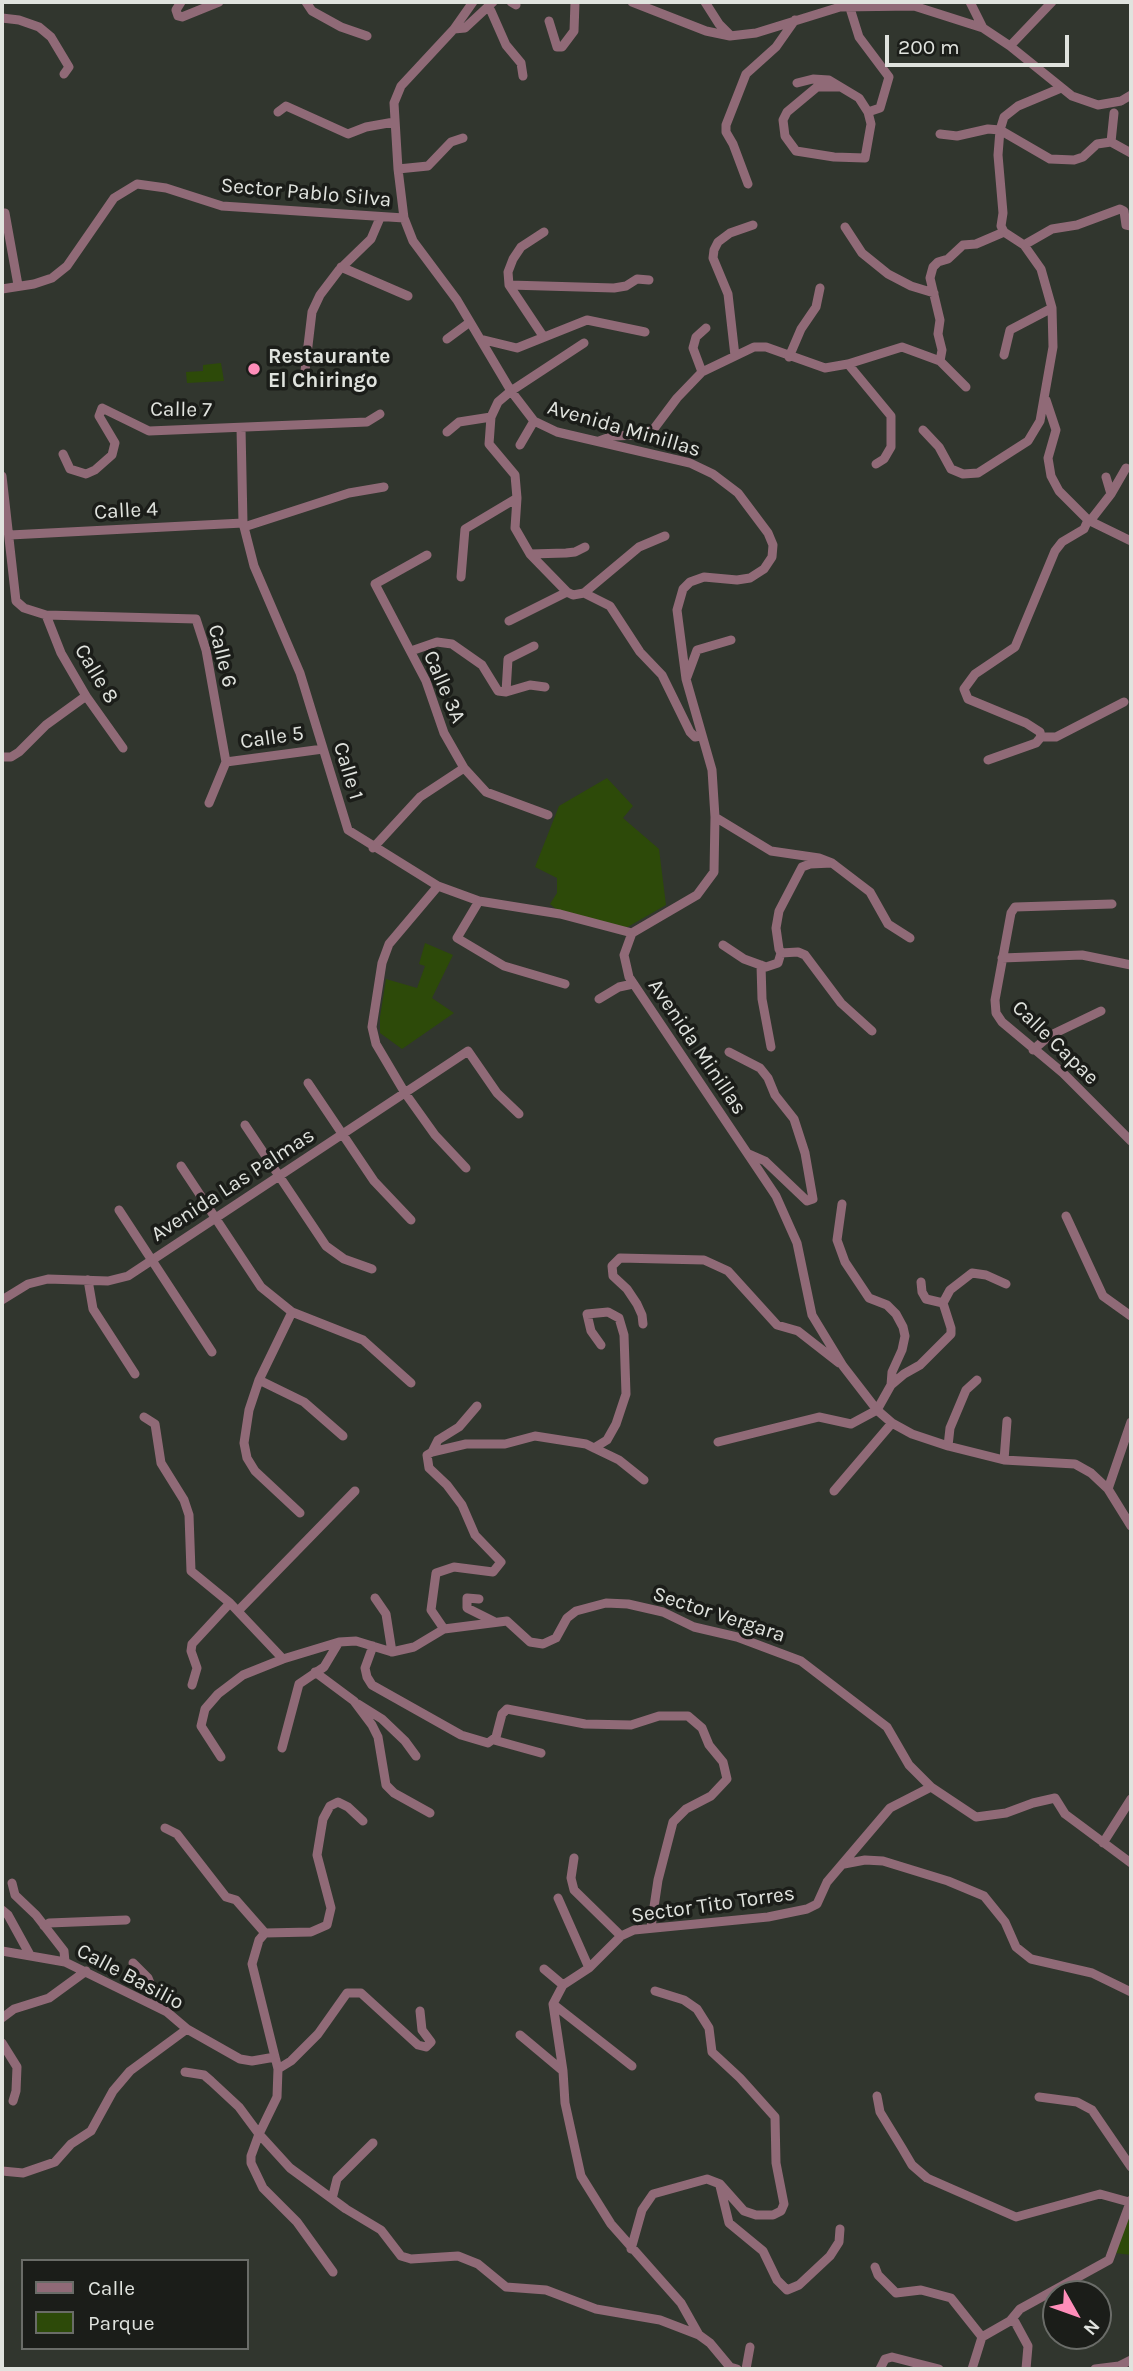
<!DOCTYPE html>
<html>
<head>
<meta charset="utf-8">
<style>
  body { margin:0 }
  #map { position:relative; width:1133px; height:2371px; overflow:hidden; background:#31362e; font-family:Karla,sans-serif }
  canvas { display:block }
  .frame { position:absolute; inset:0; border:4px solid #e0e3de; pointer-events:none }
  .legend { position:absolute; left:21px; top:2259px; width:228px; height:91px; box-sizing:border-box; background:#1b1d19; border:2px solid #6a6c68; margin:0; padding:9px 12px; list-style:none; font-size:21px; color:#e0e3de }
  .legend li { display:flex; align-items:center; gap:14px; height:35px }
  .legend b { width:35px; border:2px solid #6a6c68 }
  .north { position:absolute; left:1042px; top:2280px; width:70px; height:70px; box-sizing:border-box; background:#1b1d19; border:2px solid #6a6c68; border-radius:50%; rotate:130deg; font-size:19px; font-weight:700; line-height:28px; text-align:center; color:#e0e3de }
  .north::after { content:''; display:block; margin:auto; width:24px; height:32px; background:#ff8eba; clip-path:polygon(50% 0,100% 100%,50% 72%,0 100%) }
  .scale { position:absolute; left:885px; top:35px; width:184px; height:32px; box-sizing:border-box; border:4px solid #e0e3de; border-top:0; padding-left:9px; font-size:21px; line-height:24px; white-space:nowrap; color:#e0e3de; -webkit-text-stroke:5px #1b1d19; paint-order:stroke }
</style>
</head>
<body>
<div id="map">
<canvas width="1133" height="2371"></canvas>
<div class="frame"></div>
<ul class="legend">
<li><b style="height:9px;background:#906a77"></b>Calle</li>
<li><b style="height:19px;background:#2d4a09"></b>Parque</li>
</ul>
<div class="north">N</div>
<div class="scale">200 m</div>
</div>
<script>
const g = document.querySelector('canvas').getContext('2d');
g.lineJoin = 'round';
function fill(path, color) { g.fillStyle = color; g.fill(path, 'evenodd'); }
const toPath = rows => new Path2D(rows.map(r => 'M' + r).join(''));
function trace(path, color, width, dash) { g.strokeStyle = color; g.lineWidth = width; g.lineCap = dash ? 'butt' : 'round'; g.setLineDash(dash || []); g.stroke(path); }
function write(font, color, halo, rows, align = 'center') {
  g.font = font + ' Karla,sans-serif'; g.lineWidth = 7; g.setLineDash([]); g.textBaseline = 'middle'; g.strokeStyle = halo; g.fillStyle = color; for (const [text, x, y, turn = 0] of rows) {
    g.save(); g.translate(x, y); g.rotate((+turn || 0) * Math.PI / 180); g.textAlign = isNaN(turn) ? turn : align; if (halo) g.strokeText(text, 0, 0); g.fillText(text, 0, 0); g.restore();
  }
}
const green = toPath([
  [221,363,224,381,187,383,186,372,203,371,203,365],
  [607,778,633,806,623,818,659,849,666,905,626,928,557,910,550,904,557,893,557,878,535,867,559,806],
  [425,943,453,955,432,998,454,1013,402,1049,380,1033,380,1017,386,979,417,988,425,966,419,964],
  [1131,2209,1131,2255,1115,2253]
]);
const minor = toPath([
  [181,2,176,10,178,16,182,17,219,2],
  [306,2,312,11,341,27,367,36],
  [473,2,454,29,401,86,394,103,398,169,404,218,413,241,457,300,511,391,534,421,557,432,690,463,713,474,738,493,768,533,773,545,772,557,764,569,750,578,737,580,704,577,690,582,683,589,677,610,686,679,712,770,715,817,714,872,697,895,632,933,624,955,629,977,776,1196,797,1243,812,1315,843,1366,877,1410,892,1423,912,1434,948,1446,1004,1460,1075,1464,1091,1473,1108,1489,1131,1526],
  [511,2,516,5],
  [632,2,706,31,730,36,756,33,840,7,914,6,983,28,1010,46,1072,96,1098,105,1121,101,1131,95],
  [705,2,719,24,729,34],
  [970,2,983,28],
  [849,5,859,37,889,77,880,108,868,112],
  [488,8,491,11,506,45,521,63,523,76],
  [2,18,19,20,39,27,51,37,69,67,64,74],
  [549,21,557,47,562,47,574,31,575,2],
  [454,29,465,28,493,2],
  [1010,46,1052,2],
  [797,83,813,79,829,80,859,98,868,112,871,124,865,158,834,157,796,151,785,136,783,120,787,112,817,87,839,87],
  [278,112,286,106,348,134,366,127,394,122],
  [940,134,957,136,988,129,1000,130,1050,159,1074,160,1083,157,1097,144,1111,142,1131,153],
  [1111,142,1114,113],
  [398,169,428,166,451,142,463,138],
  [748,184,733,144,726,132,726,125,746,74,776,47,795,20],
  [5,213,18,285],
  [845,227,862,253,888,274,911,286,934,293],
  [1024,245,1052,229,1077,225,1120,209,1124,211,1126,225,1131,226],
  [341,267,408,296],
  [509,285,614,288,626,286,637,279,649,280],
  [2,289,34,284,52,278,67,266,114,198,137,184,166,188,222,206,404,218],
  [543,336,509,285,508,272,513,259,521,247,544,232],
  [447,339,470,322],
  [480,339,517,348,587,320,645,332],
  [1004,355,1010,330,1052,308],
  [735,356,728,294,713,258,714,250,718,242,730,233,753,225],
  [789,357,801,329,816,307,820,288],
  [940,361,942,350,938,334,940,320,930,278,933,267,938,262,948,259,963,245,976,244,1004,232],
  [848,364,891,416,891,447,884,459,876,464],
  [305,371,312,312,320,295,339,270,371,239,380,218],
  [702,372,693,348,696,337,706,328],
  [1046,400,1056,430,1048,458,1051,476,1059,491,1088,520,1131,541],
  [491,417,489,444,515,475,517,498,515,528,530,554,567,592],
  [241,428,243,523,254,566,300,673,348,830,438,886,479,901,560,914,632,933],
  [923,430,939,447,951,469,963,474,978,473,1028,441,1040,421,1053,347,1052,308,1041,269,1024,245,1004,232,1001,226,1003,213,998,155,1000,130,1004,117,1018,106,1061,88],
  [447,432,459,422,491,417,498,402,511,391,584,343],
  [599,441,613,436,641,435,653,430,677,398,702,372,754,347,766,347,825,368,848,364,902,347,940,361,966,387],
  [520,445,534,421],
  [63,454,70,469,86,474,95,470,112,455,115,443,99,416,102,408,149,431,367,422,380,414],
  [2,476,16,601,24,608,46,615,196,619,206,650,226,762,209,803],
  [1111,494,1126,468],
  [1090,521,1111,494,1106,477],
  [244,527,349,493,384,487],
  [10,535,243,523],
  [530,554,566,553,575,552,585,547],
  [427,555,375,584,426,681,444,733,464,768,486,792,548,815],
  [461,577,465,529,517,498],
  [584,593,610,606,640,652,662,675,690,732,695,737,701,736],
  [46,615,61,653,86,696,123,748],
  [509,621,567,592,573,595,584,593,639,547,665,536],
  [411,651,437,642,452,644,482,665,498,691,506,692,530,685,545,687],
  [687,677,697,650,731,640],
  [506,692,508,659,534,646],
  [1041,737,1056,737,1124,702],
  [2,757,11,757,19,752,46,725,86,696],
  [988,760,1036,743,1041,737,1040,732,1026,723,968,699,964,689,975,674,1015,647,1055,551,1062,542,1084,529,1088,520],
  [226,762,323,749],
  [715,817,771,851,819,858,832,863,870,892,888,924,910,938],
  [373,848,420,797,464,768],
  [832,863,810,864,802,867,779,911,776,928,779,949,781,953,798,952,805,955,841,1003,872,1031],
  [438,886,389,944,382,963,372,1027,376,1044,405,1093,435,1135,466,1168],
  [479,901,457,938,504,966,565,984],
  [1112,904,1015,907,1011,913,995,1000,996,1013,1002,1022,1063,1073,1131,1141],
  [723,945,744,959,766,967,778,963,781,953],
  [1002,958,1082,955,1131,965],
  [761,965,762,999,771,1047],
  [599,999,619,987,633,984],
  [1033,1050,1049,1036,1101,1011],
  [729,1052,760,1068,768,1078,775,1095,794,1119,805,1153,813,1199,807,1201,765,1161,749,1154],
  [308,1083,374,1181,411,1220],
  [245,1125,326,1246,344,1259,372,1269],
  [181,1166,261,1287,292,1312,363,1340,411,1383],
  [842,1204,837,1240,845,1262,869,1298,887,1305,896,1314,903,1327,905,1336,902,1350,892,1372,891,1385],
  [119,1210,212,1352],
  [1066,1216,1103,1296,1131,1316],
  [88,1280,93,1309,135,1374],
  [921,1282,922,1292,926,1299,943,1303],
  [2,1300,28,1284,48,1279,108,1281,128,1276,468,1051,497,1093,519,1114],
  [292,1312,259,1380,249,1410,244,1443,247,1458,255,1471,300,1513],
  [643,1324,642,1315,637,1304,627,1289,613,1276,612,1266,620,1258,704,1260,728,1271,777,1325,798,1331,839,1363],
  [259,1380,304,1402,343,1436],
  [144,1417,155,1424,161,1463,184,1500,189,1515,191,1571,230,1603,283,1659],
  [718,1442,819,1417,851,1424,877,1410,891,1385,904,1374,920,1365,951,1334,951,1328,943,1303,950,1290,972,1273,986,1275,1006,1284],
  [948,1446,950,1428,966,1390,977,1380],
  [594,1448,619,1460,644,1480],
  [432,1452,438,1440,459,1427,477,1406],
  [1004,1460,1007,1421],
  [1108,1489,1131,1422],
  [834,1491,892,1423],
  [375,1598,386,1614,392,1652],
  [479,1599,467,1598,467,1608,493,1621],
  [238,1611,355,1491],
  [444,1629,431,1610,436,1573,454,1567,493,1572,501,1562,475,1535,462,1505,447,1485,429,1468,427,1455,432,1452,466,1444,505,1444,535,1436,586,1444,594,1448,607,1440,616,1424,626,1394,624,1335,619,1318,608,1312,587,1314,591,1331,601,1345],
  [373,1646,365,1668,367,1677,372,1685,461,1735,488,1743,496,1737,502,1714,507,1709,585,1724,631,1725,659,1716,688,1716,702,1728,709,1745,723,1762,727,1779,711,1796,686,1809,673,1822,658,1880,651,1927],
  [315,1672,354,1701,372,1725,378,1737,386,1785,394,1793,430,1813],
  [192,1685,197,1668,191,1651,192,1644,230,1603],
  [358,1704,382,1719,405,1741,416,1756],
  [494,1740,541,1753],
  [282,1748,299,1684,324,1667,339,1642],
  [221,1757,201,1726,205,1709,218,1694,243,1675,283,1659,339,1642,356,1641,392,1652,414,1647,444,1629,507,1621,530,1642,543,1644,556,1638,567,1618,576,1611,606,1603,628,1604,663,1612,694,1627,737,1637,801,1661,887,1727,909,1765,931,1787,976,1817,1006,1813,1033,1803,1055,1798,1065,1814,1131,1863],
  [165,1828,177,1834,226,1897,236,1900,265,1933],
  [1103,1843,1131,1799],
  [574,1858,571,1878,574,1890,621,1936],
  [844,1864,865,1860,883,1861,948,1881,984,1896,1005,1922,1016,1947,1031,1959,1092,1973,1131,1992],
  [12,1883,15,1895,36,1915,64,1951,65,1962],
  [558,1898,589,1968],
  [2,1910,8,1915,30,1955],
  [44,1926,49,1923,126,1920],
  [265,1933,259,1940,252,1964,278,2069,277,2097,259,2134,251,2156,251,2163,263,2188,297,2222,333,2272],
  [265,1933,311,1932,327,1925,331,1908,317,1855,323,1819,330,1806,338,1802,348,1807,363,1821],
  [2,1951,65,1962,167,2012,187,2029,240,2059,252,2061,275,2057],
  [133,1963,148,1978,156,1998,164,2008],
  [544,1969,563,1985],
  [553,2004,632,2066],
  [2,2018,14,2009,49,1998,86,1971],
  [520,2035,563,2071],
  [2,2043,17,2067,16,2091,13,2101],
  [278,2069,291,2061,318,2034,347,1993,361,1993,418,2045,426,2047,431,2042,422,2030,420,2011],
  [185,2072,204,2075,211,2081,239,2107,259,2134,290,2168,346,2209,381,2230,401,2256,411,2259,458,2256,478,2264,506,2287,546,2290,596,2309,660,2320,699,2335,710,2343,730,2367,737,2369],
  [877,2096,880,2112,902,2148,912,2165,927,2178,1016,2217,1100,2194,1129,2202],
  [1039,2097,1077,2102,1092,2110,1131,2167],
  [2,2171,23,2173,55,2162,71,2144,91,2131,113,2091,130,2071,187,2029],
  [720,2186,729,2223,763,2251,777,2280,787,2290,799,2285,830,2256,839,2242,840,2229],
  [332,2199,337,2179,373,2143],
  [631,2249,642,2210,653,2194,707,2179,720,2184,744,2211,756,2215,773,2215,781,2211,784,2204,776,2163,775,2117,740,2078,712,2052,709,2028,697,2009,684,2000,655,1991],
  [875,2267,878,2275,896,2293,921,2290,951,2298,982,2337],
  [1010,2321,1020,2309,1109,2260,1131,2200],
  [699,2335,681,2303,611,2224,581,2176,565,2103,563,2071,553,2004,563,1985,589,1968,621,1936,634,1930,768,1917,807,1909,817,1904,827,1882,890,1808,931,1787],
  [746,2369,750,2347],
  [880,2369,885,2359,892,2357,939,2369],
  [972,2369,982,2337,1010,2321,1015,2322,1028,2346,1026,2369],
  [1095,2369,1119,2366,1131,2360]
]);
const markers = [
  [254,369,7,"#ff8eba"]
];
const streetNames = [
  ["Sector Pablo Silva",306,193,5],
  ["Calle 7",181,410,1],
  ["Avenida Minillas",624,429,16],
  ["Calle 4",126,511,-3],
  ["Calle 6",222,656,76],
  ["Calle 8",96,674,59],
  ["Calle 3A",444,687,67],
  ["Calle 5",272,738,-8],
  ["Calle 1",348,771,73],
  ["Calle Capae",1055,1043,44],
  ["Avenida Minillas",697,1047,56],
  ["Avenida Las Palmas",233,1185,-33],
  ["Sector Vergara",719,1615,18],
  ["Sector Tito Torres",713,1905,-8],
  ["Calle Basilio",130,1977,28]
];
const poiNames = [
  ["Restaurante",268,357],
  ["El Chiringo",268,381]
];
fill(green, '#2d4a09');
trace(minor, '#906a77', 9);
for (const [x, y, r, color] of markers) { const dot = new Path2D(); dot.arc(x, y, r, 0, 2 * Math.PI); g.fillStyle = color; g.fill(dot); trace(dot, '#1b1d19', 2.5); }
write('21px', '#e0e3de', '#1b1d19', streetNames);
write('bold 21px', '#e0e3de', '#1b1d19', poiNames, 'left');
</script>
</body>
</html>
